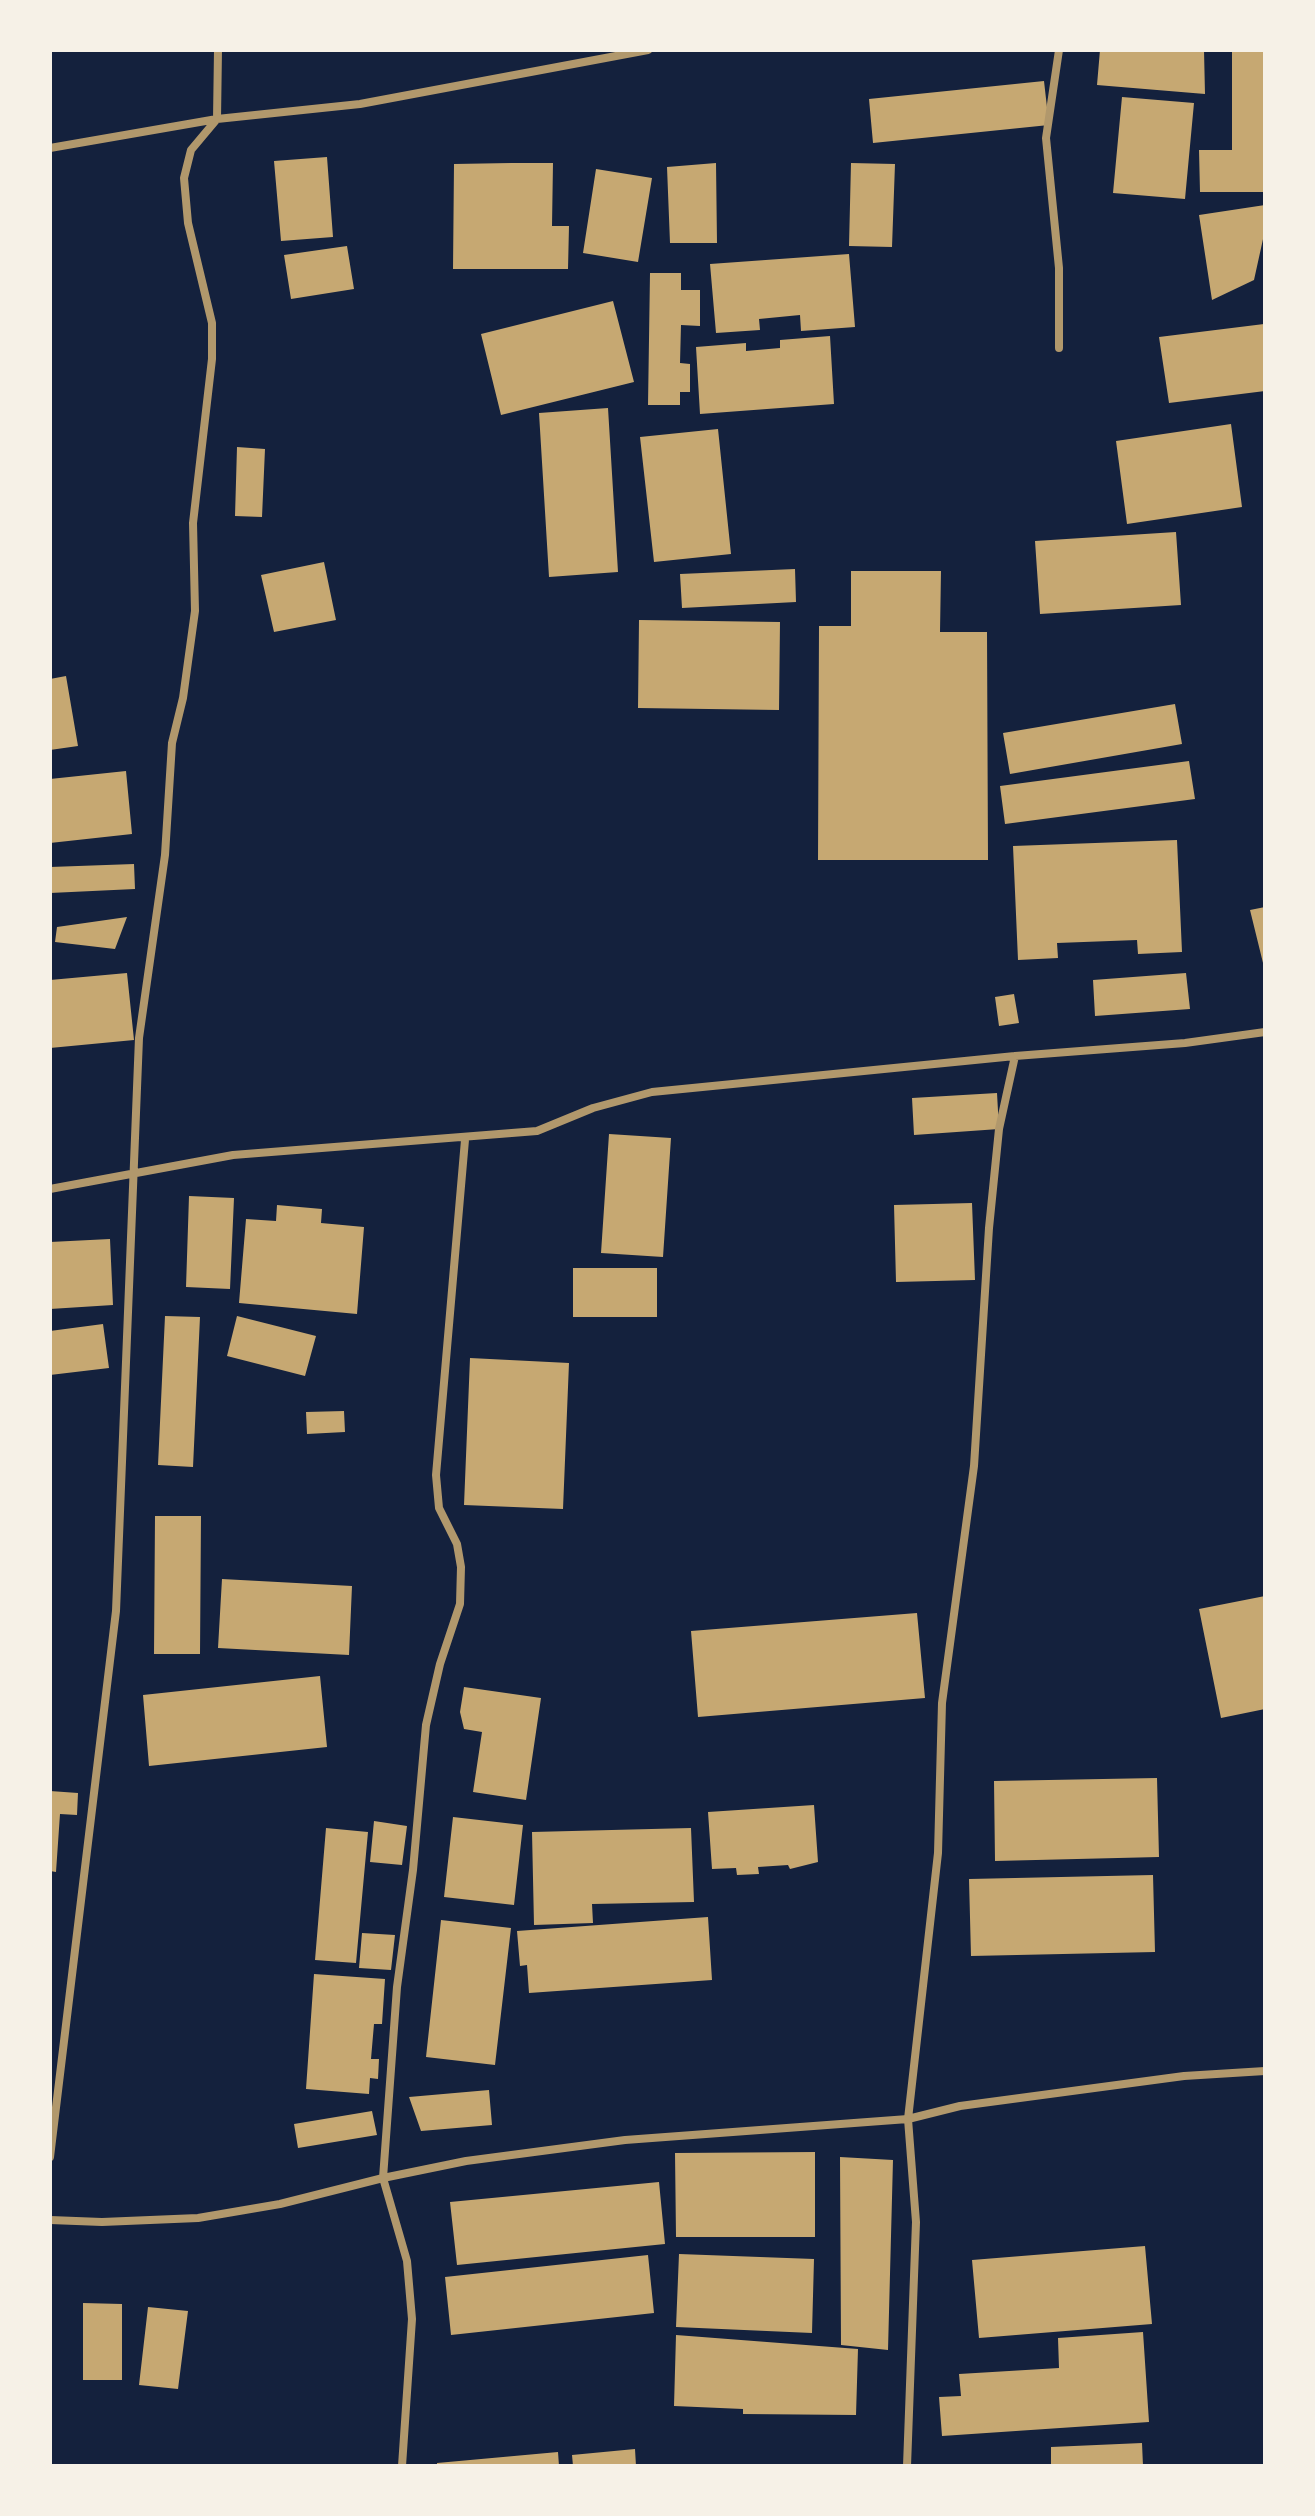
<!DOCTYPE html>
<html>
<head>
<meta charset="utf-8">
<style>
  body { margin:0 }
  #map { position:relative; width:1315px; height:2516px; overflow:hidden; background:#14213d; font-family:Inter,sans-serif }
  canvas { display:block }
  .frame { position:absolute; inset:0; border:52px solid #f6f1e7; pointer-events:none }
</style>
</head>
<body>
<div id="map">
<canvas width="1315" height="2516"></canvas>
<div class="frame"></div>
</div>
<script>
const g = document.querySelector('canvas').getContext('2d');
g.lineJoin = 'round';
function fill(path, color) { g.fillStyle = color; g.fill(path, 'evenodd'); }
const toPath = rows => new Path2D(rows.map(r => 'M' + r).join(''));
function trace(path, color, width, dash) { g.strokeStyle = color; g.lineWidth = width; g.lineCap = dash ? 'butt' : 'round'; g.setLineDash(dash || []); g.stroke(path); }
const building = toPath([
  [1100,50,1204,50,1205,94,1097,85],
  [1232,50,1265,50,1265,192,1200,192,1199,150,1232,150],
  [1044,81,1049,125,873,143,869,99],
  [1122,97,1194,103,1185,199,1113,193],
  [327,157,333,237,281,241,274,161],
  [511,163,553,163,552,226,569,226,568,269,453,269,454,164],
  [716,163,717,243,670,243,667,167],
  [851,163,895,164,892,247,849,246],
  [596,169,652,178,638,262,583,253],
  [1265,205,1265,230,1254,280,1212,300,1199,215],
  [347,246,354,289,291,299,284,255],
  [849,254,855,327,801,331,800,315,759,319,760,330,716,333,710,264],
  [650,273,681,273,681,290,700,290,700,326,681,325,680,363,690,364,690,392,680,392,680,405,648,405],
  [613,301,634,382,501,415,481,334],
  [1264,324,1265,391,1169,403,1159,337],
  [830,336,834,404,700,414,696,347,746,343,746,351,780,348,780,340],
  [608,408,618,572,549,577,539,413],
  [1231,424,1242,507,1127,524,1116,441],
  [718,429,731,554,654,562,640,437],
  [237,447,265,449,262,517,235,516],
  [1176,532,1181,605,1040,614,1035,541],
  [324,562,336,620,274,632,261,575],
  [795,569,796,602,682,608,680,574],
  [851,571,941,571,940,632,987,632,988,860,818,860,819,626,851,626],
  [639,620,780,622,779,710,638,708],
  [66,676,78,746,50,750,50,679],
  [1175,704,1182,744,1010,774,1003,733],
  [1189,761,1195,799,1005,824,1000,786],
  [126,771,132,834,50,843,50,779],
  [1177,840,1182,952,1138,954,1137,940,1057,943,1058,958,1018,960,1013,846],
  [134,864,135,889,50,893,50,867],
  [1265,907,1265,967,1264,967,1250,910],
  [127,917,115,949,55,942,57,927],
  [127,973,134,1040,50,1048,50,980],
  [1186,973,1190,1009,1095,1016,1093,980],
  [1014,994,1019,1023,999,1026,995,997],
  [997,1093,999,1129,914,1135,912,1098],
  [609,1134,671,1138,663,1257,601,1253],
  [189,1196,234,1198,230,1289,186,1287],
  [972,1203,975,1280,896,1282,894,1205],
  [277,1205,322,1209,321,1223,364,1227,357,1314,239,1303,246,1219,276,1221],
  [110,1239,113,1305,50,1309,50,1242],
  [573,1268,657,1268,657,1317,573,1317],
  [165,1316,200,1317,193,1467,158,1465],
  [237,1316,316,1336,305,1376,227,1356],
  [103,1324,109,1368,50,1375,50,1331],
  [470,1358,569,1363,563,1509,464,1505],
  [344,1411,345,1432,307,1434,306,1412],
  [155,1516,201,1516,200,1654,154,1654],
  [222,1579,352,1586,349,1655,218,1648],
  [1265,1596,1265,1709,1221,1718,1199,1609],
  [917,1613,925,1698,698,1717,691,1631],
  [320,1676,327,1747,149,1766,143,1695],
  [464,1687,541,1698,526,1800,473,1792,482,1732,464,1729,460,1712],
  [1157,1778,1159,1857,995,1861,994,1781],
  [50,1791,78,1793,77,1815,60,1814,56,1872,50,1871],
  [814,1805,818,1862,790,1869,788,1865,758,1867,759,1874,737,1875,736,1868,712,1869,708,1812],
  [453,1817,523,1825,514,1905,444,1897],
  [374,1821,407,1826,402,1865,370,1862],
  [326,1828,368,1832,356,1963,315,1960],
  [691,1828,694,1902,592,1904,593,1923,534,1925,532,1832],
  [1153,1875,1155,1952,971,1956,969,1879],
  [708,1917,712,1980,529,1993,527,1965,520,1966,517,1931],
  [441,1920,511,1928,495,2065,426,2057],
  [362,1933,395,1935,391,1970,359,1968],
  [314,1974,385,1979,382,2024,374,2024,371,2059,379,2059,378,2079,370,2078,369,2094,306,2089],
  [489,2090,492,2125,421,2131,409,2097],
  [372,2111,377,2135,298,2148,294,2124],
  [815,2152,815,2237,676,2237,675,2153],
  [840,2157,893,2160,888,2350,841,2345],
  [659,2182,665,2244,457,2265,450,2202],
  [1145,2246,1152,2324,979,2338,972,2260],
  [679,2254,814,2259,812,2333,676,2327],
  [648,2255,654,2313,451,2335,445,2277],
  [83,2303,122,2304,122,2380,83,2380],
  [148,2307,188,2311,178,2389,139,2385],
  [1143,2332,1149,2422,942,2436,939,2397,961,2396,959,2374,1059,2368,1058,2338],
  [676,2335,858,2349,856,2415,743,2414,743,2409,674,2406],
  [1142,2443,1143,2466,1051,2466,1051,2447],
  [635,2449,636,2466,573,2466,572,2455],
  [558,2452,559,2466,437,2466,437,2463]
]);
const minor = toPath([
  [1059,50,1046,138,1059,268,1059,348],
  [50,148,217,119,360,104,648,50],
  [50,1189,233,1155,537,1131,593,1108,652,1092,1015,1056,1185,1043,1265,1032],
  [50,2157,116,1611,139,1038,165,855,172,743,183,698,195,611,193,523,212,359,212,323,188,223,184,178,191,150,217,119,218,50],
  [50,2220,102,2222,198,2218,280,2204,383,2178,466,2161,625,2140,908,2119,960,2106,1184,2076,1265,2071],
  [402,2466,412,2319,407,2261,383,2178,397,1987,413,1870,426,1725,440,1664,460,1604,461,1567,457,1544,439,1508,436,1475,465,1140],
  [907,2466,916,2222,908,2119,938,1853,942,1703,974,1466,989,1228,999,1129,1015,1056]
]);
fill(building, '#c6a872');
trace(minor, '#b1986c', 8);
</script>
</body>
</html>
